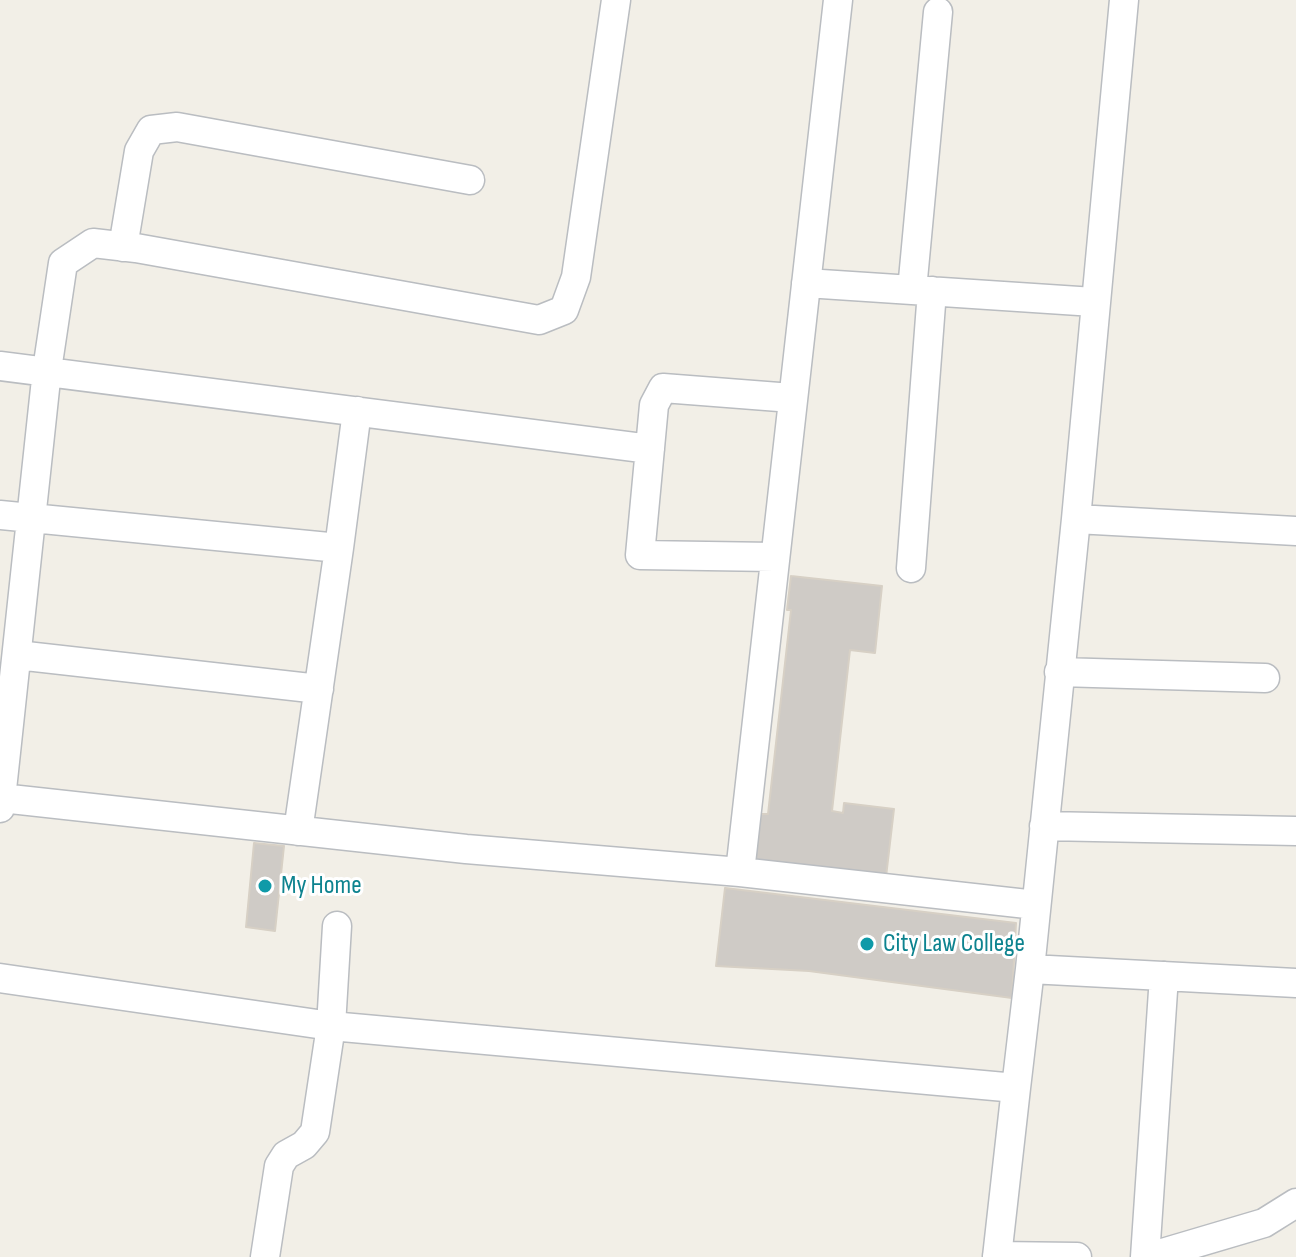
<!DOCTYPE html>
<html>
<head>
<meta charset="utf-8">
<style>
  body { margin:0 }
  canvas { display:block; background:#f2efe7 }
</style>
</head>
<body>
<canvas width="1296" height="1257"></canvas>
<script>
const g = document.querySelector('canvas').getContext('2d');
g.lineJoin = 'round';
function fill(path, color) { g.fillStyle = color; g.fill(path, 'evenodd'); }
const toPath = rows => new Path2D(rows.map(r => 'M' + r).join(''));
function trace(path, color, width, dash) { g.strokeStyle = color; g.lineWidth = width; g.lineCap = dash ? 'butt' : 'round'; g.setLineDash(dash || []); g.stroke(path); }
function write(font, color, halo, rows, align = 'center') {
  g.font = font + ' "Sofia Sans Condensed",sans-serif'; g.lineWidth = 6; g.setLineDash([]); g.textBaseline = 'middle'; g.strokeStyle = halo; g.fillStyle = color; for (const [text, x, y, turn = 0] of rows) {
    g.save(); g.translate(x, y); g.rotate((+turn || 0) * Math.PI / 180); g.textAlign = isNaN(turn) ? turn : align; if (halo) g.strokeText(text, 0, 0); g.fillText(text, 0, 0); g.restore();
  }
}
const building = toPath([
  [791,576,882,586,875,653,850,650,832,811,843,813,844,803,894,809,886,877,755,862,761,814,768,814,791,610,787,610,791,576],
  [254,843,284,846,275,931,246,927,254,843],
  [725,888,1016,923,1012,998,809,971,716,966,725,888]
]);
const minor = toPath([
  [123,247,139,151,151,130,177,127,470,180],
  [806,283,1094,302],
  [912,290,938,12],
  [0,366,650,449],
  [0,515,339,548,298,831],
  [1076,519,1296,531],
  [339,548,357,411],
  [774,557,640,555,654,405,663,388,792,398],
  [911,568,932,291],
  [17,655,319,689],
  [1059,672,1265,678],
  [1,798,466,849,740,872,838,0],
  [0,808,47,370,63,263,93,243,136,248,539,320,564,310,576,277,616,0],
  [1044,826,1296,831],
  [740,872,1036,905],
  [1030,969,1076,519,1124,0],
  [0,978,331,1026,1016,1088,1030,969,1296,983],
  [997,1256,1077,1257],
  [265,1257,279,1166,286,1155,304,1145,315,1132,331,1026,337,926],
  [997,1257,1016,1088],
  [1145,1257,1164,976],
  [1149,1257,1264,1223,1296,1203]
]);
const markers = [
  [265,886,8,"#0f9aa8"],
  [867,944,8,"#0f9aa8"]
];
const cultureNames = [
  ["My Home",281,886],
  ["City Law College",883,944]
];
fill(building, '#cfcbc6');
trace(building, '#d7d0c5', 2);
trace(minor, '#babdc1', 31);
trace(minor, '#fff', 28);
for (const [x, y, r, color] of markers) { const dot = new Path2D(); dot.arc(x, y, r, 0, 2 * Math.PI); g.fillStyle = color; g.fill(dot); trace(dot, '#fff', 3); }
write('26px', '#0d838f', '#fff', cultureNames, 'left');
</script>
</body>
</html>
